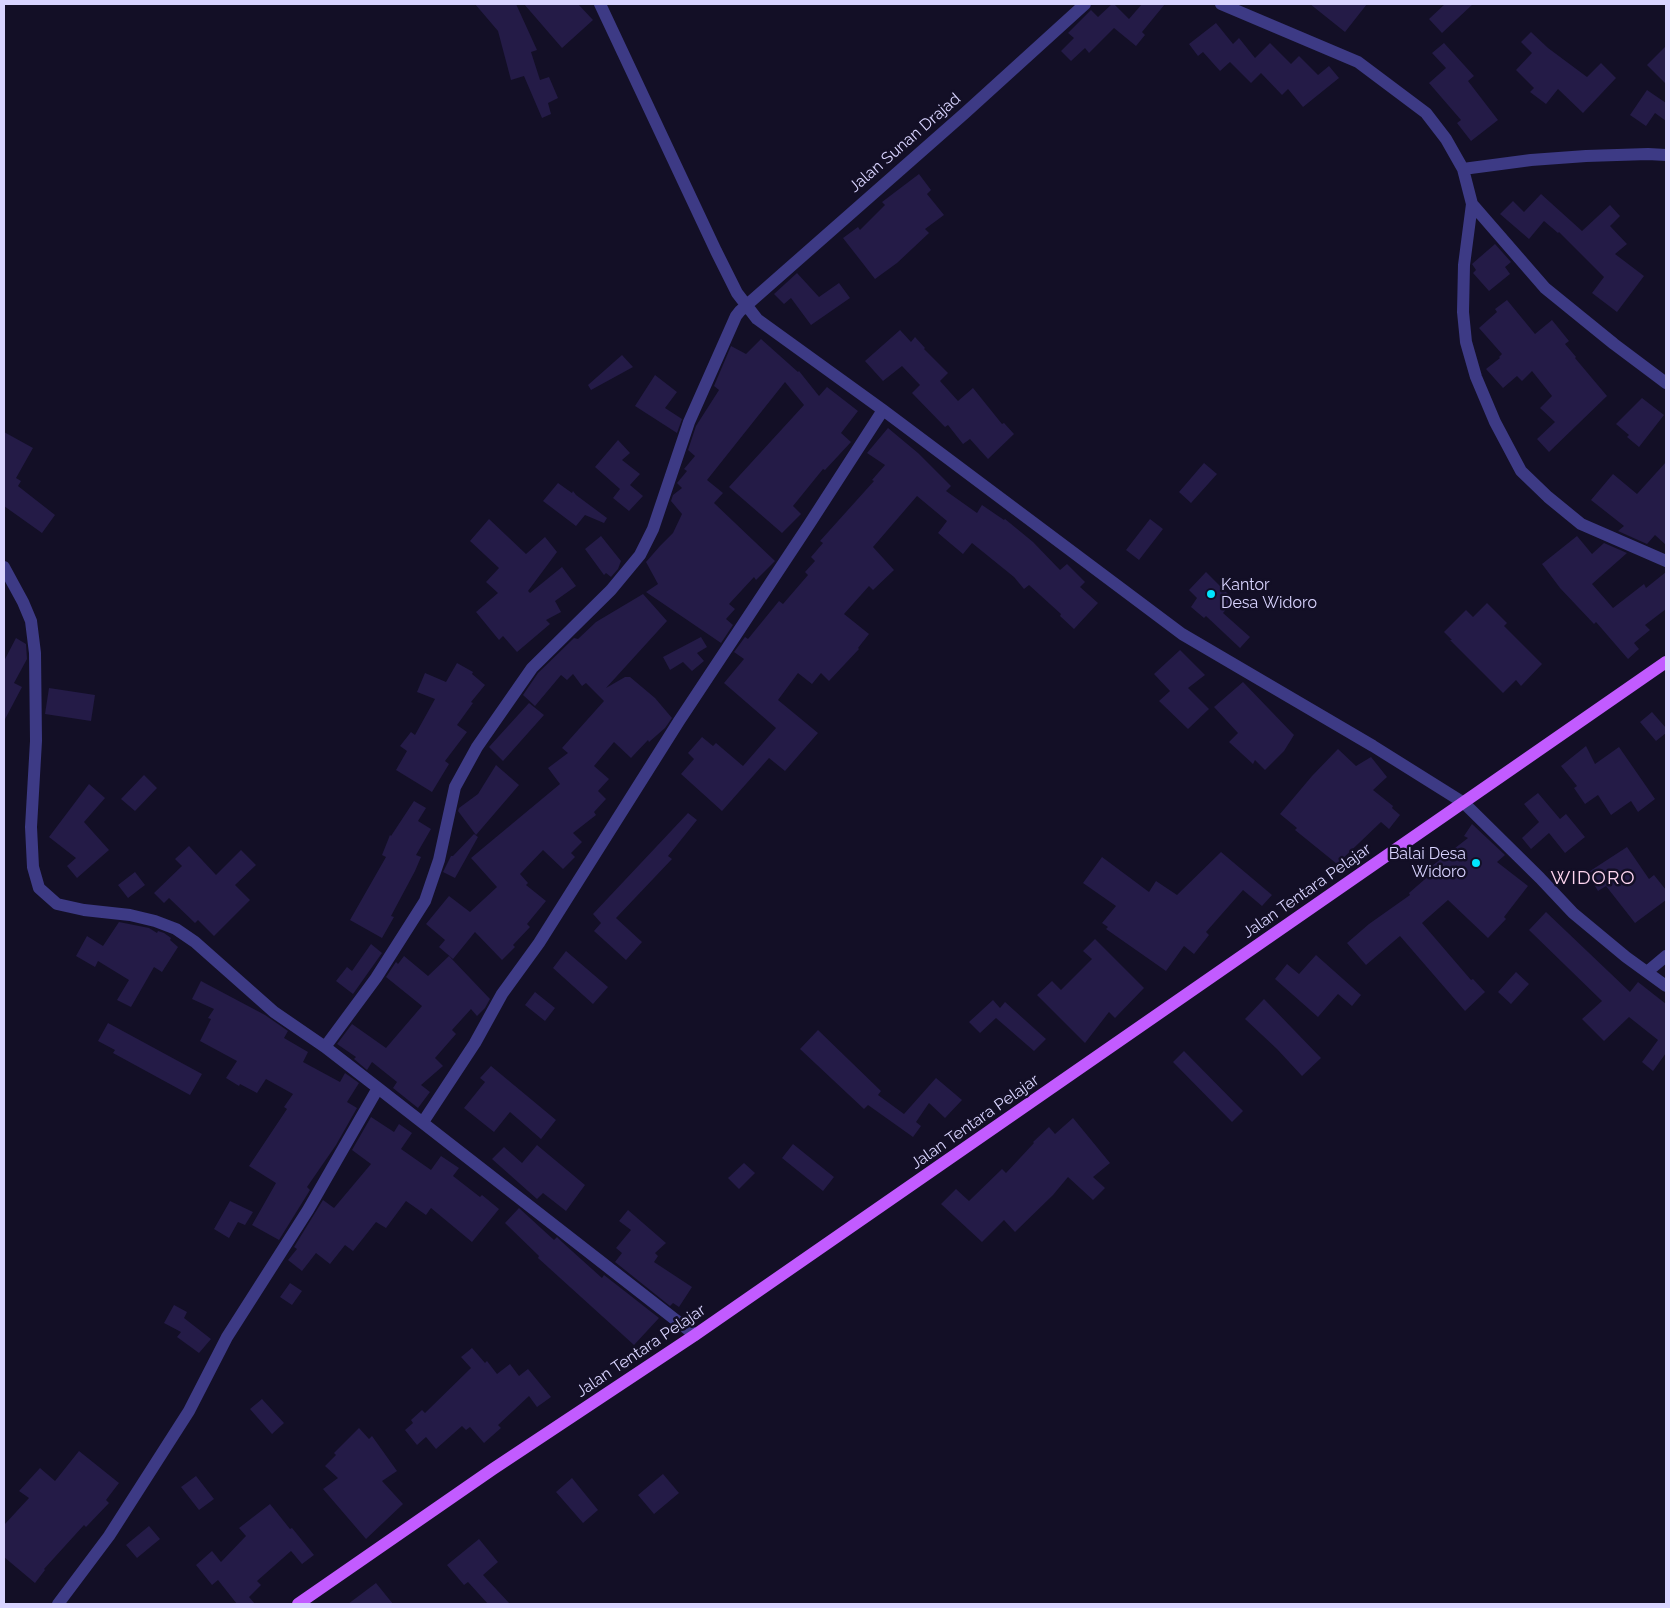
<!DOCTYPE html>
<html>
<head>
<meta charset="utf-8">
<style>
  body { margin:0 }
  #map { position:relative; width:1670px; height:1608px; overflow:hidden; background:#130f26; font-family:Raleway,sans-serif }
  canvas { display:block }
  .frame { position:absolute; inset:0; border:5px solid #d9d4ff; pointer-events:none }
</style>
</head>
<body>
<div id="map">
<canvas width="1670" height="1608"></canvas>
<div class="frame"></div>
</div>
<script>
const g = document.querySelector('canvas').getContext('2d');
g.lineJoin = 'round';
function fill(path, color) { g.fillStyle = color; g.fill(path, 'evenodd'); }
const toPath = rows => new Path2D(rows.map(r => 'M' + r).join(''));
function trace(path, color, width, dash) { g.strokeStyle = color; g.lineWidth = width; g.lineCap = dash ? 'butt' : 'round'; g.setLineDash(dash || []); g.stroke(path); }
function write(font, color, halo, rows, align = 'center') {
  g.font = font + ' Raleway,sans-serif'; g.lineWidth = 5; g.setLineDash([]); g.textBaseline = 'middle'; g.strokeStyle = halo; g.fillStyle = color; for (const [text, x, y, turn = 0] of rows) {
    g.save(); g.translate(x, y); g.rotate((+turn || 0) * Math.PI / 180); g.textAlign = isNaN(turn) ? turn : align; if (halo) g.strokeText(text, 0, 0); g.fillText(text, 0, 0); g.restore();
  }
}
const building = toPath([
  [475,4,516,4,537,50,531,52,540,80,549,77,558,98,548,103,551,114,542,118,524,76,511,80,498,31],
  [524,4,578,4,593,20,562,48],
  [1112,4,1114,4,1129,19,1142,4,1165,4,1142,32,1145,35,1136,46,1114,28,1089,53,1085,48,1071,61,1061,51,1074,38,1068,33,1091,10,1098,17],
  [1310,4,1367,4,1345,32],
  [1445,4,1473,4,1442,33,1429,19],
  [1216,23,1233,44,1239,38,1255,58,1270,43,1291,64,1299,56,1318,75,1329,66,1339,78,1303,107,1288,89,1282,95,1261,73,1251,83,1230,62,1220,71,1203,52,1198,56,1189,44],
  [1531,32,1548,48,1587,77,1601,63,1616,78,1583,113,1558,89,1546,104,1530,92,1534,88,1516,70,1532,53,1521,42],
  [1444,43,1474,76,1468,81,1498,120,1471,141,1457,123,1461,120,1429,83,1446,68,1432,53],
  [1666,46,1666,84,1647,65],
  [1647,90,1666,103,1666,121,1655,113,1646,126,1630,115],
  [919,174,931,190,927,194,944,215,925,229,929,233,897,263,875,279,843,238,858,227,860,230,885,205,882,202],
  [1541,194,1582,231,1610,205,1620,216,1610,226,1627,244,1615,254,1644,276,1617,312,1592,293,1604,277,1559,232,1558,233,1544,221,1529,239,1500,214,1513,201,1524,212],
  [1495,244,1511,262,1505,267,1510,274,1489,291,1473,273,1476,270,1472,264],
  [797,273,819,297,839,283,850,298,811,325,791,298,784,304,774,294],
  [1507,300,1535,334,1552,320,1569,341,1565,344,1576,357,1575,358,1607,396,1549,452,1537,439,1555,422,1540,408,1552,396,1532,371,1522,381,1517,376,1503,388,1486,369,1500,358,1499,357,1502,354,1479,328,1497,312,1495,309],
  [900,330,911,342,915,337,925,348,924,349,948,373,940,381,958,401,973,388,1002,424,1004,423,1014,434,988,459,970,439,963,444,948,425,945,427,912,393,920,385,902,366,883,381,865,361],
  [761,339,798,372,799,371,819,396,827,387,858,411,841,433,851,442,825,470,823,469,793,506,801,514,782,533,729,487,804,405,785,382,707,480,723,493,714,503,775,561,756,580,754,577,729,604,735,609,726,619,733,625,721,643,646,592,658,584,646,562,660,546,673,533,682,514,671,501,673,495,682,488,677,483,687,471,684,469,695,456,688,450,696,426,719,390,714,386,731,346,746,354],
  [622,355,633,367,591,390,588,385],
  [655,375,677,392,665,408,682,419,677,433,635,406],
  [1642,398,1664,415,1639,447,1627,437,1629,435,1616,424],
  [888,428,918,453,951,486,946,491,977,513,982,505,1004,520,1005,519,1033,542,1060,570,1067,564,1085,582,1080,587,1098,603,1074,629,1060,616,1061,614,1029,585,1024,589,1014,577,972,543,963,554,938,533,947,521,917,496,873,547,894,570,873,590,869,586,844,614,869,634,858,648,859,649,829,681,821,673,812,684,798,673,778,700,818,733,785,771,769,758,722,811,681,774,694,759,688,753,702,737,713,746,716,743,743,766,776,728,724,683,744,659,734,652,745,637,748,639,779,601,783,604,808,575,805,572,815,561,811,557,823,543,820,541,874,481,872,480,885,465,867,453],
  [4,432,33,448,16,478,21,481,18,486,55,515,42,533,4,506],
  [618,440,630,453,622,460,640,474,630,485,643,496,629,511,613,498,620,489,595,467],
  [1666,462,1666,545,1655,535,1647,544,1618,531,1624,526,1591,500,1613,474,1637,494],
  [1204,463,1217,474,1191,503,1179,492],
  [558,483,572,493,573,491,576,495,607,518,604,523,585,515,576,526,543,501],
  [489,519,526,554,545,537,557,552,528,591,530,593,562,567,576,586,555,601,561,612,546,620,550,624,517,652,503,636,499,640,476,612,498,593,486,582,499,568,470,541],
  [1150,519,1163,529,1139,560,1126,550],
  [601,536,621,561,618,569,611,577,606,573,604,575,585,549],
  [1577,536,1592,554,1604,543,1627,553,1592,584,1613,608,1644,584,1646,588,1666,572,1666,609,1645,625,1650,630,1634,643,1639,649,1628,659,1596,622,1594,624,1560,588,1542,564],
  [1206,572,1234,600,1223,613,1250,637,1240,648,1206,616,1204,618,1191,607,1197,598,1189,590],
  [643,594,667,621,606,688,625,677,630,677,655,698,672,718,665,728,649,742,648,740,631,758,614,742,594,766,609,779,598,791,606,799,594,812,596,815,573,833,582,842,571,853,575,857,563,869,543,850,520,874,528,883,526,885,546,901,527,924,530,927,513,945,515,947,502,960,475,932,453,959,439,947,445,940,426,924,449,896,470,912,497,887,471,858,560,784,548,768,568,753,562,748,604,701,586,683,582,686,573,674,567,680,561,675,535,706,523,695,538,673,574,638,578,639,596,622],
  [1487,603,1507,623,1504,626,1542,664,1521,686,1516,680,1503,693,1450,640,1452,640,1444,632,1466,610,1473,617],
  [701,637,707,647,697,653,704,661,692,671,683,662,670,670,663,657],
  [16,638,26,644,27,659,14,683,22,687,4,721,4,661],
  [1180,650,1205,675,1188,688,1209,709,1188,729,1159,701,1170,691,1154,674],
  [457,663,473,672,472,674,485,685,471,702,473,703,457,725,467,732,445,761,449,764,432,792,396,770,407,751,400,746,411,732,415,735,435,699,417,692,425,673,446,682],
  [1243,682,1294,735,1284,751,1265,770,1255,760,1253,764,1229,742,1238,733,1214,707],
  [49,688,95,695,91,721,45,714],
  [529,703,544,715,503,761,489,747],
  [1652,712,1666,728,1666,733,1656,741,1640,722],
  [1586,746,1595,764,1619,747,1655,799,1638,812,1631,801,1611,815,1598,795,1585,804,1574,788,1577,786,1561,766],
  [1338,749,1356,766,1371,757,1387,777,1373,790,1393,806,1392,808,1400,815,1389,829,1381,822,1337,864,1295,830,1297,828,1280,814,1312,776],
  [496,765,519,785,476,835,458,811,459,808,478,794],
  [144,775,157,788,135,811,121,799],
  [89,784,105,798,84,822,109,850,77,878,67,866,76,858,49,837],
  [1538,793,1560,819,1566,814,1585,837,1565,853,1549,833,1531,849,1522,838,1539,822,1524,804],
  [414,801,426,808,418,821,431,829,416,855,421,857,415,871,391,916,394,917,382,938,350,920,386,857,382,855,390,835,391,836],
  [688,813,697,820,668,856,672,859,616,918,642,942,626,960,594,931,601,923,593,914],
  [1472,824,1505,855,1497,862,1528,886,1504,917,1506,919,1488,938,1448,900,1422,923,1471,980,1473,979,1485,992,1465,1011,1400,936,1366,965,1347,943,1369,924,1410,895,1409,893,1432,873,1428,869,1468,838,1464,836],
  [474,834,478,837,455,878,443,872,451,856,453,856],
  [189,846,216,875,241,850,256,865,235,885,250,900,214,936,198,920,195,923,169,898,164,903,154,893,182,866,175,859],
  [1627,847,1649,879,1654,875,1666,890,1666,900,1635,923,1606,886,1598,891,1587,873],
  [1221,852,1272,895,1262,906,1243,890,1206,932,1209,935,1194,954,1184,946,1166,971,1106,929,1108,927,1102,923,1116,906,1083,883,1102,857,1149,892,1156,881,1177,895],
  [135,872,145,885,128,898,118,885],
  [1546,912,1630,992,1638,982,1666,1004,1666,1053,1653,1071,1642,1062,1658,1040,1629,1017,1604,1041,1582,1019,1602,1001,1529,930],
  [119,922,149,928,157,933,158,931,164,933,171,938,170,940,178,947,162,972,154,967,131,1007,117,1000,129,980,98,961,95,967,76,956,87,936,103,946],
  [1095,939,1144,988,1115,1018,1109,1012,1085,1043,1037,995,1052,981,1061,990,1092,959,1083,951],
  [371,944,382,953,353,994,336,981,347,967,352,971],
  [566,951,608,987,593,1004,553,968],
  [1316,955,1361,995,1352,1006,1338,994,1318,1017,1275,979,1287,964,1299,974],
  [404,956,428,976,449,956,490,999,485,1008,477,1016,471,1009,452,1030,456,1034,435,1058,443,1066,421,1085,430,1092,418,1108,393,1088,397,1082,372,1062,367,1070,354,1059,356,1057,337,1044,352,1024,386,1048,422,1006,386,977,396,962,398,964],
  [1516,972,1529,984,1511,1004,1498,992],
  [201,981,265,1015,288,1031,284,1038,308,1052,303,1062,340,1082,345,1073,359,1083,347,1102,357,1108,336,1145,307,1187,310,1190,279,1240,252,1225,276,1183,249,1166,287,1109,284,1107,293,1094,266,1079,257,1093,240,1084,239,1086,226,1078,237,1061,200,1041,211,1019,208,1018,214,1009,192,999],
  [535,992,555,1008,545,1021,525,1005],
  [1264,999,1321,1058,1302,1076,1277,1049,1245,1019],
  [993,1000,1000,1008,1005,1002,1046,1039,1034,1051,996,1018,980,1033,969,1022],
  [108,1023,202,1074,190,1095,113,1053,115,1050,98,1041],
  [818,1030,881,1091,878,1095,904,1114,936,1078,962,1100,945,1118,929,1103,916,1122,921,1126,913,1137,868,1105,864,1109,800,1049],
  [1184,1051,1243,1111,1232,1122,1173,1062],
  [491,1066,556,1120,541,1139,510,1112,494,1132,464,1108,485,1082,480,1078],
  [371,1117,394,1132,399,1124,412,1133,401,1149,431,1170,441,1156,459,1168,453,1176,480,1197,482,1195,499,1209,472,1242,431,1208,426,1215,406,1201,386,1228,376,1222,353,1251,345,1245,330,1264,316,1253,302,1271,288,1260,297,1249,294,1247,323,1200,334,1208,371,1164,352,1150],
  [1073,1118,1110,1163,1093,1177,1105,1188,1093,1200,1068,1177,1053,1195,1015,1232,1004,1220,982,1242,941,1204,956,1189,969,1201,1002,1169,1006,1173,1034,1143,1033,1142,1049,1127,1055,1134],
  [793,1144,834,1177,823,1191,782,1158],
  [537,1145,585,1185,566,1211,543,1193,537,1199,492,1159,504,1147,522,1163],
  [744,1163,755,1173,739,1189,728,1178],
  [230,1201,253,1212,245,1225,238,1222,229,1238,214,1229],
  [519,1208,554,1240,557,1237,562,1242,602,1278,604,1275,659,1318,634,1345,538,1258,539,1256,505,1223],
  [628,1210,666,1243,655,1253,658,1256,654,1262,692,1287,679,1307,673,1303,670,1306,615,1262,622,1253,616,1248,631,1230,619,1221],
  [290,1283,302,1291,292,1305,280,1297],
  [174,1305,187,1312,184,1318,211,1339,199,1353,177,1337,181,1332,164,1323],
  [472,1348,485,1363,487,1361,497,1374,510,1364,519,1376,528,1369,551,1397,537,1407,529,1396,498,1425,501,1428,484,1443,470,1427,466,1430,462,1426,436,1449,426,1437,417,1445,405,1430,413,1423,411,1420,422,1410,425,1413,471,1368,461,1357],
  [262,1399,284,1423,272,1434,250,1409],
  [359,1428,369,1439,372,1436,397,1471,382,1481,403,1504,366,1539,323,1489,338,1478,325,1466,336,1455,334,1453],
  [79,1451,119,1483,106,1500,109,1503,86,1527,84,1525,44,1569,45,1570,35,1583,4,1557,4,1525,29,1498,19,1491,40,1468,55,1481],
  [663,1474,679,1493,654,1514,638,1495],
  [196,1476,214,1499,199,1510,181,1487],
  [572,1478,598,1510,583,1523,556,1492],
  [270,1504,290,1529,292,1528,314,1555,302,1564,291,1551,257,1581,261,1585,249,1597,255,1604,237,1604,218,1580,212,1585,196,1565,212,1551,221,1562,246,1536,239,1528],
  [149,1526,160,1539,137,1558,126,1545],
  [479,1539,498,1562,483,1575,510,1604,488,1604,468,1582,464,1585,447,1565],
  [376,1583,393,1604,348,1604]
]);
const minor = toPath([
  [600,4,716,251,737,293,757,319,883,410,1182,634,1373,746,1464,803,1540,878,1573,913,1626,957,1666,986],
  [1221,4,1358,62,1426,113,1446,139,1463,169,1472,204,1545,288,1614,344,1666,383],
  [1463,169,1531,160,1586,156,1648,154,1666,155],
  [1472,204,1464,265,1463,312,1466,342,1476,377,1495,422,1521,471,1548,497,1581,524,1666,561],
  [4,567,23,602,31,621,35,653,36,741,31,827,33,867,39,888,57,904,84,910,130,915,155,921,176,929,195,942,274,1012,325,1047,378,1088,695,1335],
  [1647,972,1666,956],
  [325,1047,376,978,425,901,439,860,455,787,477,747,532,668,611,590,640,555,653,529,689,422,736,316,740,311,965,113,1085,4],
  [423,1122,475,1043,502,994,539,943,679,721,810,523,883,410],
  [58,1604,109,1536,189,1411,227,1337,308,1210,378,1088]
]);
const primary = toPath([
  [298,1604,493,1469,695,1335,1666,662]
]);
const markers = [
  [1211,594,5,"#00e5ff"],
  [1476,863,5,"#00e5ff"]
];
const streetNames = [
  ["Jalan Sunan Drajad",905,143,-41],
  ["Jalan Tentara Pelajar",1307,891,-35],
  ["Jalan Tentara Pelajar",975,1122,-35],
  ["Jalan Tentara Pelajar",641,1351,-34]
];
const poiNames = [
  ["Kantor",1221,585],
  ["Desa Widoro",1221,603],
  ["Balai Desa",1466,854,"right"],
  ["Widoro",1466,872,"right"]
];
const quarterNames = [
  ["WIDORO",1593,878]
];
fill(building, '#241b47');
trace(minor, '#3d3a85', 12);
trace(primary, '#c25bff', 12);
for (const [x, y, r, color] of markers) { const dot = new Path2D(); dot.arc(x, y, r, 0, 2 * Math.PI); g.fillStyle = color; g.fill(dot); trace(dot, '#130f26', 2); }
write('16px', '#d9d4ff', '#130f26', streetNames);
write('16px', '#d9d4ff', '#130f26', poiNames, 'left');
g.letterSpacing = '1px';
write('19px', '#ffd6f0', '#130f26', quarterNames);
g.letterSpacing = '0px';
</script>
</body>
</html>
